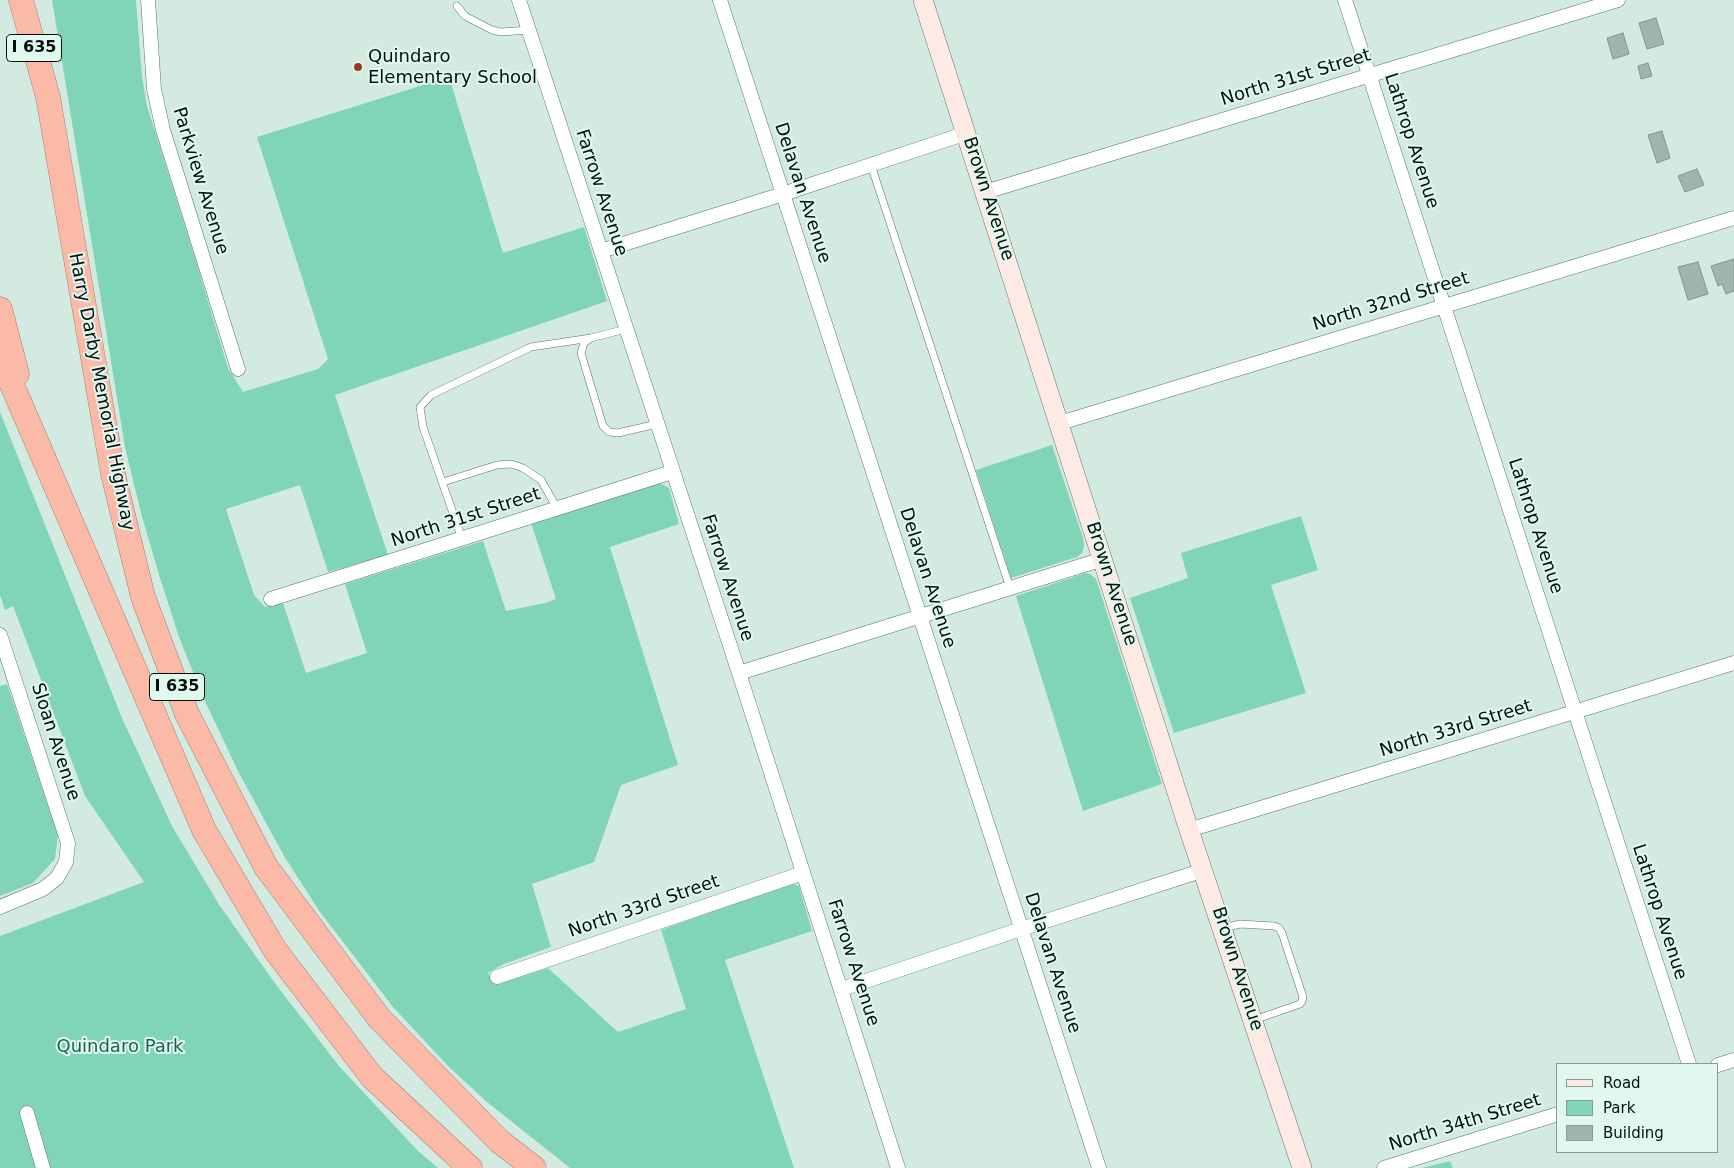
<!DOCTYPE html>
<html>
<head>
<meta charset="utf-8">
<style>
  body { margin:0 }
  #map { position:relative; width:1734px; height:1168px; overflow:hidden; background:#d3eae1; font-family:"DejaVu Sans",sans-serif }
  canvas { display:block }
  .legend { position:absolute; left:1556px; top:1063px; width:162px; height:90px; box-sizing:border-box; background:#e0f8ee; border:1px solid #899b94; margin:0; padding:6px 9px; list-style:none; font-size:15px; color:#070f0c }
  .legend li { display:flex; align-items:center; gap:10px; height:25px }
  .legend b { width:25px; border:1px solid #899b94 }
</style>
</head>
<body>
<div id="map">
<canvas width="1734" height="1168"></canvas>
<ul class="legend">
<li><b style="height:6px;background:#feeae5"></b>Road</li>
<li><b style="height:14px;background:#81d5b7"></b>Park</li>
<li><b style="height:14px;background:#a0b6ad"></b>Building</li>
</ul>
</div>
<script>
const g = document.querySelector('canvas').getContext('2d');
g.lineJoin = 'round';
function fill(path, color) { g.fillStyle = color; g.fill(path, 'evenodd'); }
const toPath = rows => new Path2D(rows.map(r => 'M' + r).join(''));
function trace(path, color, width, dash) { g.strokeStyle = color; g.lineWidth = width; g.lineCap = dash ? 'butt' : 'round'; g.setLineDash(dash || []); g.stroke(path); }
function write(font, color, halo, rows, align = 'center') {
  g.font = font + ' "DejaVu Sans",sans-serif'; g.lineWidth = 4; g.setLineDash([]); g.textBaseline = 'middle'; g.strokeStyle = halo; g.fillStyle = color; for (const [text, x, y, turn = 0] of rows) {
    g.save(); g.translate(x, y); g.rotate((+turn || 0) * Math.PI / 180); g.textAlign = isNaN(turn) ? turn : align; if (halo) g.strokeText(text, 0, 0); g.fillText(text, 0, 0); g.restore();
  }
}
const green = toPath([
  [52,0,136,0,142,76,147,106,195,258,228,368,243,392,318,369,328,359,257,137,449,77,503,253,584,227,607,301,335,395,388,555,328,572,300,485,226,509,254,595,265,607,283,603,306,673,367,653,345,584,483,541,506,611,545,603,556,599,531,523,651,484,662,484,669,488,679,524,610,547,678,765,621,785,594,862,532,884,551,947,504,964,488,973,494,985,548,968,618,1032,686,1009,661,930,791,883,799,886,812,931,725,960,794,1168,570,1168,487,1102,449,1067,393,1007,320,912,284,856,238,771,203,697,179,637,160,578,141,513,125,447],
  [0,412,122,718,172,826,220,906,277,986,339,1066,418,1151,438,1168,0,1168,0,936,144,882,85,796,13,606,5,610,0,595],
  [1052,445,1083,538,1084,545,1082,553,1077,557,1011,578,976,470],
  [1301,516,1318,570,1271,585,1306,693,1174,733,1130,598,1188,578,1181,553],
  [1086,573,1090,574,1096,579,1162,784,1083,811,1016,596],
  [7,684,58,835,55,859,33,883,0,896,0,686],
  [1450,1161,1453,1168,1422,1168]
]);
const building = toPath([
  [1656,18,1664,44,1647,49,1639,23,1656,18],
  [1623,33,1629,54,1613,59,1607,38,1623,33],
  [1648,63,1652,76,1641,79,1638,66,1648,63],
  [1662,131,1670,158,1657,163,1648,135,1662,131],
  [1697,169,1704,185,1685,192,1678,176,1697,169],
  [1734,259,1734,291,1726,294,1722,284,1718,286,1711,266,1734,259],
  [1698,262,1708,294,1688,300,1678,267,1698,262]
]);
const service = toPath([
  [457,6,465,16,492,30,501,32,529,30],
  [871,165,1010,588],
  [626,329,591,338,584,343,581,353,603,426,609,432,618,433,657,424],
  [443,482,497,465,511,464,523,468,541,480,557,508],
  [462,539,423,427,420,407,431,395,531,347,591,338],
  [1223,928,1240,924,1274,926,1279,928,1282,933,1303,997,1302,1001,1300,1004,1254,1020]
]);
const minor = toPath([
  [148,0,154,89,163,130,238,369],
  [519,0,739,673,898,1168],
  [720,0,1099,1168],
  [1345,0,1689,1064],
  [985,192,1618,0],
  [601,251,783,194,967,133],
  [1060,423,1734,218],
  [271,599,672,472],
  [0,635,68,843,66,862,57,878,43,889,0,907],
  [739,673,1103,559],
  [1189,830,1734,663],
  [497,977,803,873],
  [842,989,1021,929,1204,870],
  [1718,1065,1734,1060],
  [27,1113,43,1168],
  [1384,1168,1558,1114]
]);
const secondary = toPath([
  [923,0,1189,830,1302,1168]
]);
const motorway = toPath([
  [21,0,48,97,113,474,143,597,187,714,266,867,379,1018,499,1141,534,1168],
  [0,309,17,374],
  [0,357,204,830,275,950,372,1077,470,1168]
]);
const markers = [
  [358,67,5,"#a0381e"]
];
const shields = [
  [34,48,55],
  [177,687,55]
];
const shieldNames = [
  ["I 635",34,48],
  ["I 635",177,687]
];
const poiNames = [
  ["Quindaro",368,57],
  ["Elementary School",368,78]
];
const streetNames = [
  ["North 31st Street",1296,78,-17],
  ["Lathrop Avenue",1411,141,72],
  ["Parkview Avenue",200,181,73],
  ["Farrow Avenue",601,193,72],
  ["Delavan Avenue",802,193,72],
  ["Brown Avenue",988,199,72],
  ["North 32nd Street",1391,302,-17],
  ["Harry Darby Memorial Highway",101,392,79],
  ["North 31st Street",466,518,-18],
  ["Lathrop Avenue",1535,526,72],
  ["Farrow Avenue",727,578,72],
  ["Delavan Avenue",927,578,72],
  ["Brown Avenue",1111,584,72],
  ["North 33rd Street",1456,729,-17],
  ["Sloan Avenue",55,742,72],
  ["North 33rd Street",644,907,-19],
  ["Lathrop Avenue",1659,912,72],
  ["Farrow Avenue",853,963,72],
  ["Delavan Avenue",1052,963,72],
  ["Brown Avenue",1237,969,72],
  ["North 34th Street",1465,1123,-17]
];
const parkNames = [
  ["Quindaro Park",120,1047]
];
fill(green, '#81d5b7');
fill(building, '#a0b6ad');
trace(building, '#80958d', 1);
trace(service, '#5b7067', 8);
trace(minor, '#5b7067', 15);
trace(secondary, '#5b7067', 20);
trace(motorway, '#a67e71', 25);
trace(service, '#fff', 7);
trace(minor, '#fff', 14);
trace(secondary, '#feeae5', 19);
trace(motorway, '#fbb9a8', 24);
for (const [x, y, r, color] of markers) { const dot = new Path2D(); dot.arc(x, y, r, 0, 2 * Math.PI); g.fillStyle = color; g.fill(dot); trace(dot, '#e0f8ee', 2); }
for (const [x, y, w] of shields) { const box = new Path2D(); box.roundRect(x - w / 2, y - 13.5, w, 27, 4); g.fillStyle = '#e0f8ee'; g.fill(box); trace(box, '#070f0c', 1); }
write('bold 16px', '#070f0c', null, shieldNames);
write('18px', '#070f0c', '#e0f8ee', poiNames, 'left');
write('18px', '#070f0c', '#e0f8ee', streetNames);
write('18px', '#1b634e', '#e0f8ee', parkNames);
</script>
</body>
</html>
